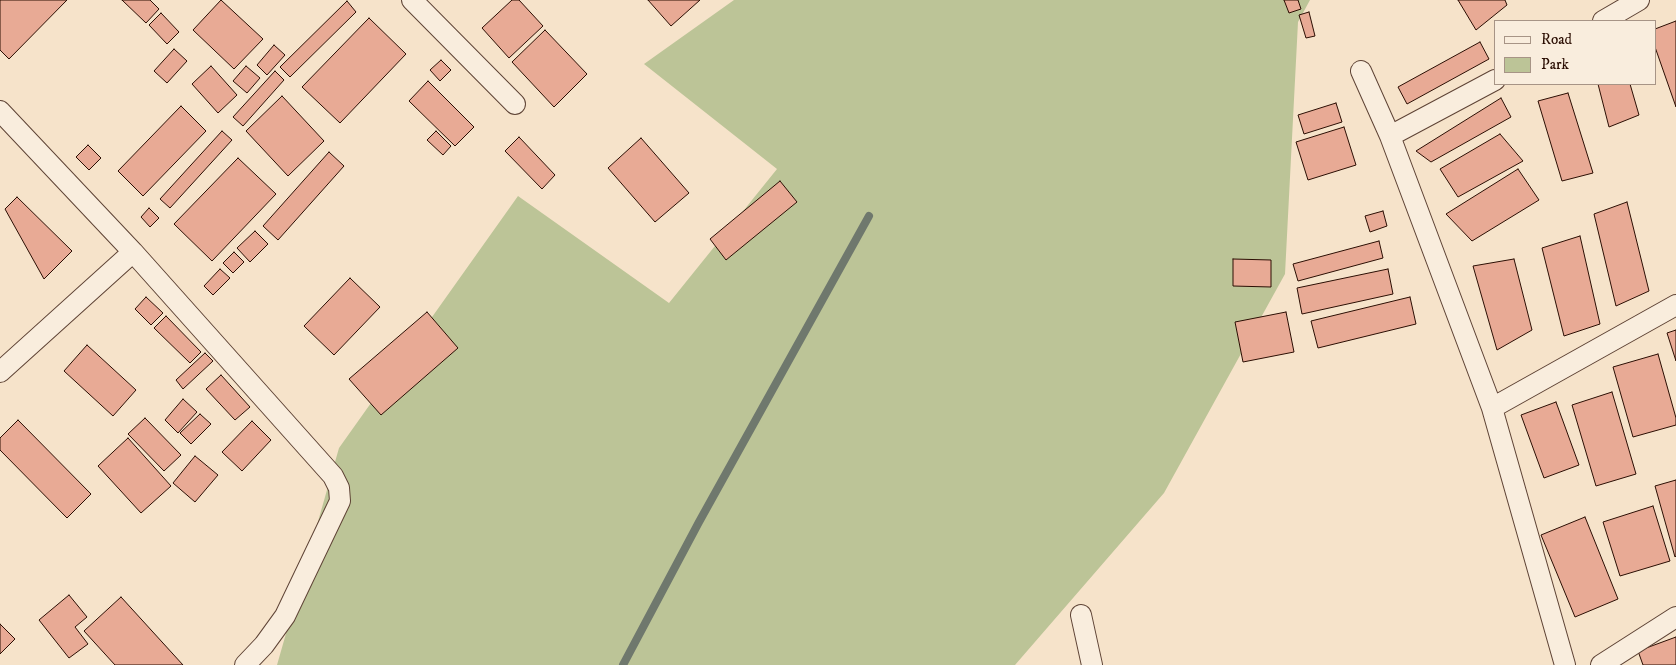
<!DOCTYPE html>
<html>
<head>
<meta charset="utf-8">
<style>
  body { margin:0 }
  #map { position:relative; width:1676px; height:665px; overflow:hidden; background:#f6e3ca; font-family:"IM FELL DW Pica",serif }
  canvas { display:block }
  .legend { position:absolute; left:1494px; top:20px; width:162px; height:65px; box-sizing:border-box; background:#f9eddd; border:1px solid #a79486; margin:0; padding:6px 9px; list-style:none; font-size:15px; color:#2b0e03 }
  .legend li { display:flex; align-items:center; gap:10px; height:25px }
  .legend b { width:25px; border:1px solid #a79486 }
</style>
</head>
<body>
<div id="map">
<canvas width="1676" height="665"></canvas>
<ul class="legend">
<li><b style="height:6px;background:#f9eddd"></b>Road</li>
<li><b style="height:14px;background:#bcc497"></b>Park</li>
</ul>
</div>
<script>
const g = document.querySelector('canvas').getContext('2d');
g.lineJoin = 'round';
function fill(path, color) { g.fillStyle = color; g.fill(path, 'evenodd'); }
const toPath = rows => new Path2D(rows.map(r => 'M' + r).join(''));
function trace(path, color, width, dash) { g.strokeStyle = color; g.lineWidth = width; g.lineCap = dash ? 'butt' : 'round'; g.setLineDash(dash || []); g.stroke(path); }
const green = toPath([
  [734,0,1310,0,1298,22,1285,274,1164,493,1015,665,277,665,339,448,518,196,669,303,777,169,644,64]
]);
const stream = toPath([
  [623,665,699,522,869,216]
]);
const building = toPath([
  [0,0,67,0,9,59,0,50,0,0],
  [122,0,150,0,159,9,146,23,122,0],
  [221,0,263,39,234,69,193,30,221,0],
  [512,0,519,0,543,26,509,58,482,28,512,0],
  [648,0,700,0,671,26,648,0],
  [1284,0,1298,0,1301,9,1289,13,1284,0],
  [1458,0,1505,0,1507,5,1476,30,1458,0],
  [347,1,356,12,290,77,280,67,347,1],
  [1309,12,1315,36,1306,38,1299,15,1309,12],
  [161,13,179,32,167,44,149,25,161,13],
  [369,18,406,54,340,123,302,87,369,18],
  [1676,21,1676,107,1655,47,1655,29,1676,21],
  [545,30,587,74,554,107,512,62,545,30],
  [1480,42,1489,59,1407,104,1398,87,1480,42],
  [274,45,285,55,267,75,257,65,274,45],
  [174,49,187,61,167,83,154,71,174,49],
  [441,60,451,70,440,81,430,70,441,60],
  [211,66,237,95,218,113,192,84,211,66],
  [246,66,260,78,247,93,233,81,246,66],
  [275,71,284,80,243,126,233,117,275,71],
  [428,81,474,127,455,146,409,101,428,81],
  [1598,84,1630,84,1639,115,1609,127,1598,84],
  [1568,93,1593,173,1562,181,1538,101,1568,93],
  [282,96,324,141,288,176,246,131,282,96],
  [1501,98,1511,117,1431,162,1416,151,1501,98],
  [1336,103,1342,122,1304,134,1298,115,1336,103],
  [181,106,206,131,143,196,118,171,181,106],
  [1344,127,1356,165,1308,180,1296,142,1344,127],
  [222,131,232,140,170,208,160,199,222,131],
  [436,131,451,146,443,155,427,140,436,131],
  [1500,134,1523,161,1458,197,1440,169,1500,134],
  [519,137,555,175,542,189,505,151,519,137],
  [641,138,689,193,655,222,608,168,641,138],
  [88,145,101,158,89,170,76,157,88,145],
  [329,152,344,166,278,240,263,226,329,152],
  [238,158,276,194,212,261,174,224,238,158],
  [1518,169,1539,200,1472,241,1446,214,1518,169],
  [780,181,797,202,726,260,710,239,780,181],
  [17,197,72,251,44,279,5,209,17,197],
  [1627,202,1649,291,1616,306,1594,214,1627,202],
  [149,208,159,218,150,227,141,217,149,208],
  [1383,211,1387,226,1370,232,1365,216,1383,211],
  [255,231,268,244,250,262,237,248,255,231],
  [1580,236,1600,324,1564,336,1542,248,1580,236],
  [1379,241,1383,258,1298,281,1293,264,1379,241],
  [234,252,244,262,233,273,223,263,234,252],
  [1233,259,1271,260,1271,287,1233,286,1233,259],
  [1514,259,1532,330,1497,350,1473,266,1514,259],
  [220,269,230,278,213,295,204,286,220,269],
  [1388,269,1393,294,1302,314,1297,288,1388,269],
  [350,278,380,307,334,355,304,326,350,278],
  [146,297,163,313,151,325,135,309,146,297],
  [1410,297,1416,324,1318,348,1311,321,1410,297],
  [427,312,458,348,381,415,349,379,427,312],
  [1286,312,1294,352,1243,362,1235,322,1286,312],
  [166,316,201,352,190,363,154,328,166,316],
  [1676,330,1676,361,1667,333,1676,330],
  [87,345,136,390,113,416,64,371,87,345],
  [205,353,213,361,183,389,176,380,205,353],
  [1658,354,1676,418,1676,425,1633,437,1613,367,1658,354],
  [221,375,250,407,235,420,206,389,221,375],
  [1612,392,1636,474,1596,486,1572,405,1612,392],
  [183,399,197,412,178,433,165,420,183,399],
  [1556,402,1579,465,1544,478,1521,415,1556,402],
  [200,414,211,424,191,444,180,433,200,414],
  [145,418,181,455,164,471,128,434,145,418],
  [18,420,91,494,67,518,0,450,0,438,18,420],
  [252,421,271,440,242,471,222,452,252,421],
  [128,438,171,486,141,513,98,466,128,438],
  [195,456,218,475,195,502,173,483,195,456],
  [1676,480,1676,556,1675,557,1655,486,1676,480],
  [1653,506,1670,561,1620,576,1603,522,1653,506],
  [1585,517,1618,599,1575,617,1541,535,1585,517],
  [69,595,87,617,75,627,88,644,69,658,39,620,69,595],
  [121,597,183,665,115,665,84,631,121,597],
  [0,624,15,639,0,654,0,624],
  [1676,637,1676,665,1643,665,1638,651,1676,637]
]);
const minor = toPath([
  [412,0,515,104],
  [1603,21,1639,0],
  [1361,71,1390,136,1492,408,1565,665],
  [0,111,133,252,333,476,339,488,340,501,285,616,264,645,245,665],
  [1390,136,1495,80],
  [0,372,133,252],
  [1492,408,1676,305],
  [1081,615,1092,665],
  [1601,665,1676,617]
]);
fill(green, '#bcc497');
trace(stream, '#6f786d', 8);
fill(building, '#e8aa95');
trace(building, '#2b0e03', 1);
trace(minor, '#5e4335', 22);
trace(minor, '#f9eddd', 20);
</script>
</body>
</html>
